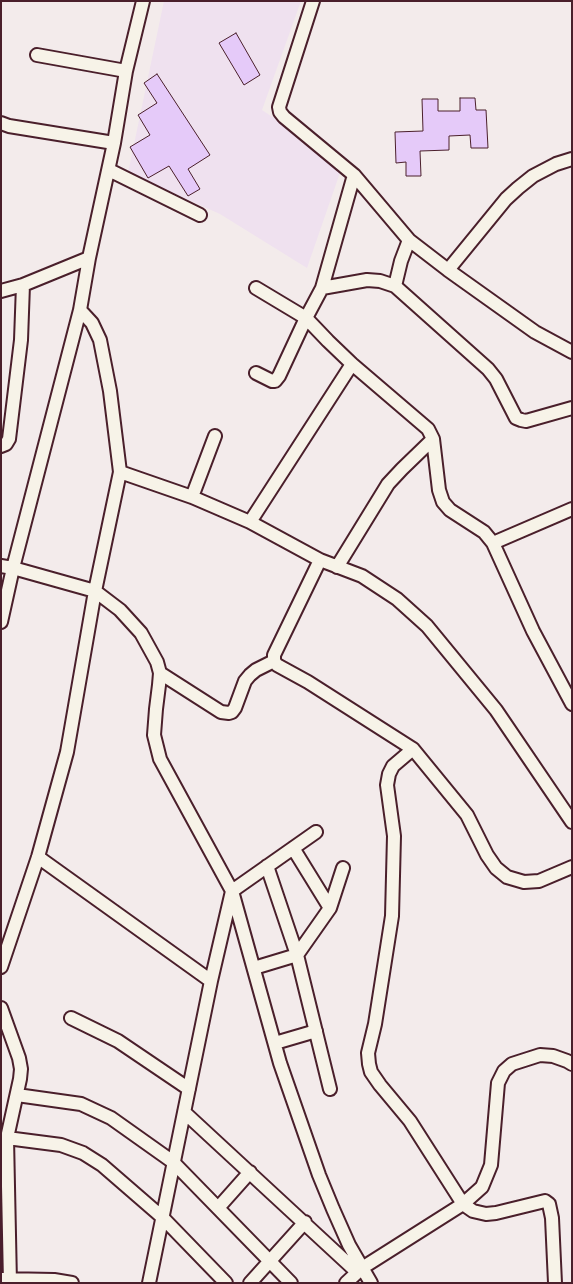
<!DOCTYPE html>
<html>
<head>
<meta charset="utf-8">
<style>
  body { margin:0 }
  #map { position:relative; width:573px; height:1284px; overflow:hidden; background:#f3ebeb; font-family:"Indie Flower",sans-serif }
  canvas { display:block }
  .frame { position:absolute; inset:0; border:2px solid #4a1f2b; pointer-events:none }
</style>
</head>
<body>
<div id="map">
<canvas width="573" height="1284"></canvas>
<div class="frame"></div>
</div>
<script>
const g = document.querySelector('canvas').getContext('2d');
g.lineJoin = 'round';
function fill(path, color) { g.fillStyle = color; g.fill(path, 'evenodd'); }
const toPath = rows => new Path2D(rows.map(r => 'M' + r).join(''));
function trace(path, color, width, dash) { g.strokeStyle = color; g.lineWidth = width; g.lineCap = dash ? 'butt' : 'round'; g.setLineDash(dash || []); g.stroke(path); }
const built = toPath([
  [164,1,301,1,262,110,343,164,307,268,220,214,128,173]
]);
const building = toPath([
  [236,33,260,75,244,85,219,43,236,33],
  [157,74,210,155,188,169,200,189,188,196,169,166,148,178,130,147,150,135,138,115,157,103,144,83,157,74],
  [460,98,475,98,476,110,486,110,488,148,471,148,470,135,449,136,449,150,420,151,421,176,406,176,406,162,396,163,395,132,423,131,422,99,438,99,438,111,460,111,460,98]
]);
const minor = toPath([
  [313,1,279,107,280,112,284,117,354,175,409,240,448,270,535,332,572,352],
  [37,55,126,71],
  [1,123,9,126,114,143],
  [109,170,200,215],
  [448,270,506,199,518,188,533,176,556,164,572,159],
  [395,286,401,261,409,240],
  [256,288,306,318,328,341,352,364,428,429,433,439,439,490,443,502,450,510,484,532,493,543,533,631,572,704],
  [322,288,367,280,380,281,395,286,488,369,496,379,516,418,521,420,526,421,572,408],
  [1,291,23,285,89,258],
  [256,373,272,381,275,381,279,376,306,318,322,288,354,175],
  [1,446,6,444,9,439,21,340,23,285],
  [120,472,192,497,250,522,320,560,362,576,397,599,427,626,496,710,572,822],
  [192,497,215,436],
  [250,522,352,364],
  [493,543,572,509],
  [320,560,274,655,274,661,277,665,308,682,413,749,467,815,487,855,496,868,507,877,524,882,539,881,572,867],
  [1,566,13,568,95,591,120,610,141,633,157,662,160,673,159,685,156,709,154,735,160,759,232,891,211,981,149,1283],
  [337,567,388,484,402,469,433,439],
  [1,622,13,568,80,310,89,258,114,143,126,71,143,1],
  [160,673,221,712,229,713,232,712,235,708,245,681,250,675,256,670,274,661],
  [413,749,393,766,389,774,387,785,394,836,392,916,375,1024,368,1053,369,1064,371,1072,380,1085,410,1121,463,1204,473,1211,486,1214,496,1213,545,1201,549,1204,552,1218,555,1283],
  [316,832,232,891,280,1063,319,1175,333,1209,349,1245,371,1283],
  [293,848,330,908],
  [38,857,211,981],
  [267,866,297,955,330,1089],
  [1,967,38,857,67,752,95,591,120,472,110,391,100,340,92,323,80,310],
  [254,968,297,955,330,908,343,868],
  [1,1008,19,1058,21,1069,20,1079,7,1138,10,1283],
  [71,1018,118,1041,189,1089],
  [275,1043,316,1031],
  [17,1095,81,1104,111,1118,173,1162,291,1283],
  [184,1112,357,1272],
  [7,1138,61,1145,83,1153,102,1165,162,1217,226,1283],
  [218,1208,250,1172],
  [2,1279,54,1280,72,1283],
  [250,1283,305,1222],
  [346,1283,362,1268,463,1204,482,1187,491,1165,498,1083,504,1071,512,1064,540,1055,553,1056,567,1061,572,1064]
]);
fill(built, '#efe1ef');
fill(building, '#e5caf9');
trace(building, '#4a1f2b', 1);
trace(minor, '#4a1f2b', 16);
trace(minor, '#f7f3e8', 12);
</script>
</body>
</html>
